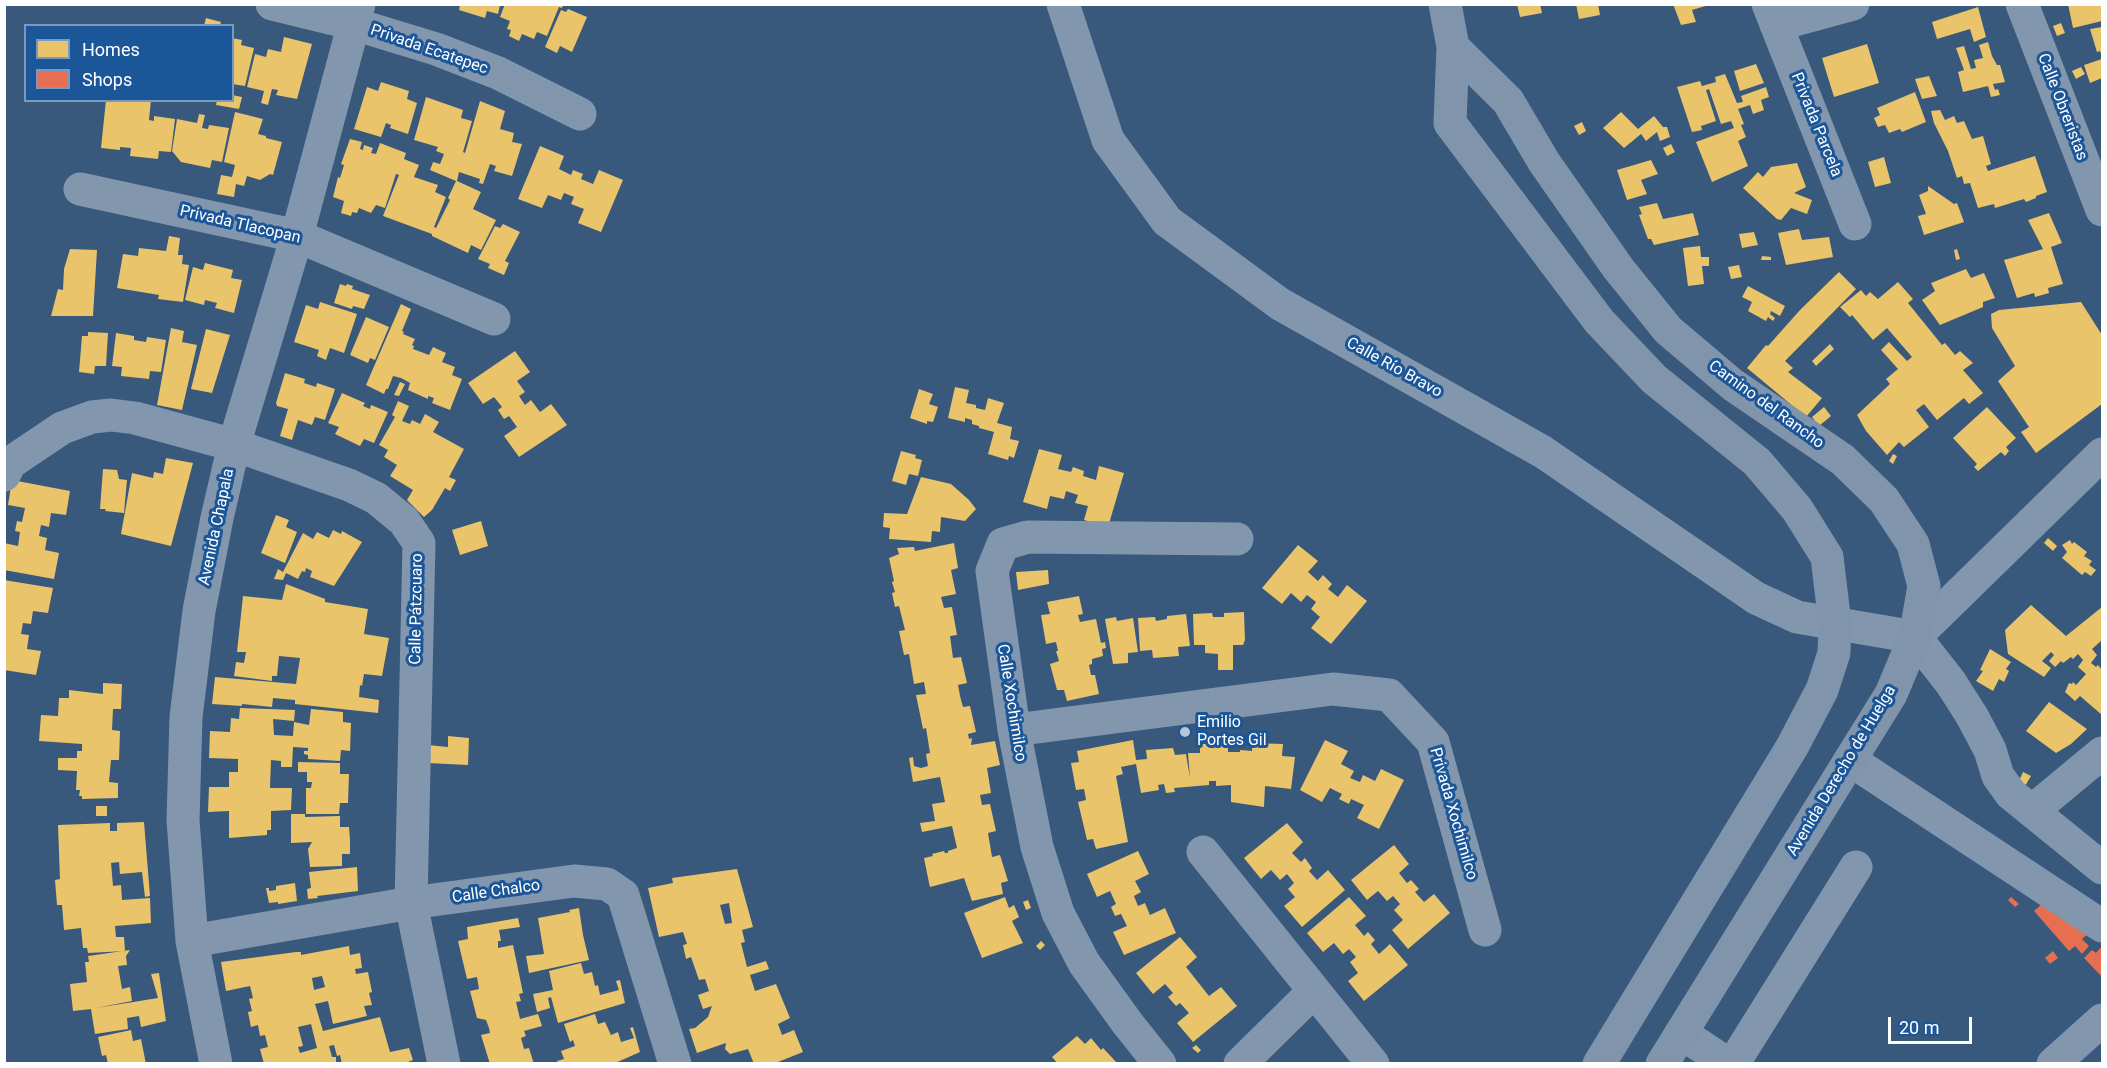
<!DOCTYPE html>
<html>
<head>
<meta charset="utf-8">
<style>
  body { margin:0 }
  #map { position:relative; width:2107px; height:1068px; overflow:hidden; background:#38587c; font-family:Roboto,sans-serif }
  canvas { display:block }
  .frame { position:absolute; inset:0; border:6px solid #fff; pointer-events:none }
  .legend { position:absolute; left:24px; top:24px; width:210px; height:78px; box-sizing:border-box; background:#1b5699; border:2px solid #769ac2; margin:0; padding:8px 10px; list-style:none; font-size:18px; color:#fff }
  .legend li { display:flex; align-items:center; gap:12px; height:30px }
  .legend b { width:30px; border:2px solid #769ac2 }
  .scale { position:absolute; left:1888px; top:1017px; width:84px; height:27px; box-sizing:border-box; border:3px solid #fff; border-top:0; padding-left:8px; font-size:18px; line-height:21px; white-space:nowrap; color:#fff; -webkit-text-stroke:4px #1b5699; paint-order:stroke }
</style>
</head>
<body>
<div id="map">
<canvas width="2107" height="1068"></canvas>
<div class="frame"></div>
<ul class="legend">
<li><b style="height:16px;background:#e9c46a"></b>Homes</li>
<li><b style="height:16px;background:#e76f51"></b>Shops</li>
</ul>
<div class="scale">20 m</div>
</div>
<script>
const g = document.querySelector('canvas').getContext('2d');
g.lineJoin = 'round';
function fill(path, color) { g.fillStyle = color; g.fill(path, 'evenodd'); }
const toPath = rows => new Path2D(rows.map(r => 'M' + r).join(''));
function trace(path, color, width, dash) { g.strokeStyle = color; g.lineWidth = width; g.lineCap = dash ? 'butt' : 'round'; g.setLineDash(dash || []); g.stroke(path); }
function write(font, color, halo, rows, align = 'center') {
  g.font = font + ' Roboto,sans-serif'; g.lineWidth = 6; g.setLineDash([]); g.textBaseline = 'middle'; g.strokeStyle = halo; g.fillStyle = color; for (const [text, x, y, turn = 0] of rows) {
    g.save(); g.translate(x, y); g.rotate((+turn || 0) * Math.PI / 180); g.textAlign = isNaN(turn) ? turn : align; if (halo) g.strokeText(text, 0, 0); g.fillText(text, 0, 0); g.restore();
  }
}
const homes = toPath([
  [505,4,563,4,562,8,559,7,547,36,537,32,534,39,522,34,519,41,509,36,511,30,507,29,510,21,500,17],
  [1517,4,1540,4,1542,13,1520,17],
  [1576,4,1598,4,1600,15,1579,19],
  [1673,4,1709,4,1709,5,1692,10,1696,22,1681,25],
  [2068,4,2102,4,2102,21,2073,28],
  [460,5,500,5,498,14,487,11,485,18,459,10],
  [1978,7,1986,37,1974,42,1970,29,1937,39,1932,22],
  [568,9,587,17,572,52,560,46,557,53,545,47,561,10,566,12],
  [206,18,221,22,220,26,204,26],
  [2061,23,2065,33,2057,36,2053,26],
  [2102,27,2102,56,2100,51,2097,52,2090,29],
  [284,37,312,44,297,99,276,95,278,90,272,89,268,105,261,103,264,91,247,87,255,54,266,57,268,49,281,52],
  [232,38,242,40,241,45,254,48,245,86,232,84],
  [1988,42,1992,56,1997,65,2000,65,2005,82,1993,84,1995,90,1998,89,2000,95,1991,97,1988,86,1963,92,1958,72,1964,70,1956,48,1964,46,1971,69,1976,68,1974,60,1983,58,1979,45],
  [1867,44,1879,83,1834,97,1822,58],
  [2102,59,2102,78,2090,83,2084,65],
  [1756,64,1764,83,1740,91,1734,71],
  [2081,67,2085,74,2076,79,2072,71],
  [1725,74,1737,103,1743,102,1741,96,1766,87,1769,97,1761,100,1764,110,1753,114,1750,105,1738,109,1744,124,1741,125,1746,137,1738,141,1748,166,1712,182,1696,142,1734,128,1731,121,1721,124,1709,89,1706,90,1716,121,1701,126,1702,130,1692,132,1677,87,1700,81,1702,86,1716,82,1715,77],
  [1929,76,1937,96,1922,99,1915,79],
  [381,82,409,91,407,99,417,103,408,134,390,128,391,125,386,123,381,137,354,129,367,87,378,91],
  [1915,92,1926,122,1902,132,1900,129,1889,133,1885,125,1878,127,1874,118,1880,115,1877,108],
  [232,95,242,97,239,109,216,105,217,100,232,100],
  [426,97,463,110,461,118,472,121,463,152,465,153,480,101,505,111,500,129,514,133,512,142,522,144,512,176,494,171,496,166,490,164,483,184,479,183,480,179,459,172,457,181,481,192,473,209,496,220,481,250,471,245,468,253,432,236,432,234,383,216,399,175,396,174,385,208,376,205,371,213,359,208,357,213,352,212,351,216,341,213,344,201,333,197,338,177,340,178,344,165,341,164,350,139,362,142,360,149,363,150,364,145,373,148,371,153,376,154,380,143,406,153,404,159,419,165,414,177,438,185,435,192,446,197,434,227,436,228,450,200,448,198,456,181,430,170,433,162,440,164,444,154,436,151,438,147,414,140],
  [106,100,151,100,149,120,154,121,154,116,175,119,171,152,159,151,158,159,130,156,131,148,120,147,120,150,101,148],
  [1940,110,1945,120,1954,116,1957,123,1964,121,1972,139,1983,136,1991,164,1986,166,1988,171,2035,156,2047,192,2036,196,2036,198,2026,202,2024,199,1995,208,1994,204,1978,208,1970,183,1964,184,1962,176,1957,178,1948,151,1934,123,1931,111],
  [235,112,263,119,258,134,266,136,266,138,282,142,273,175,270,174,260,180,247,176,244,186,236,184,234,197,217,194,221,175,232,177,235,165,224,162],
  [1621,112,1638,129,1654,116,1663,127,1667,127,1670,137,1660,141,1657,132,1646,141,1641,134,1624,148,1603,128],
  [199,114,205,115,202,128,208,129,209,125,229,128,222,162,212,160,210,168,181,162,172,151,177,119,197,123],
  [1582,122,1586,131,1579,135,1574,126],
  [1671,144,1675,152,1667,156,1663,148],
  [540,146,564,156,559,169,571,175,573,170,583,174,581,179,593,184,599,170,623,180,601,232,578,223,584,209,571,204,574,197,564,193,561,200,548,195,542,208,518,199],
  [1884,157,1891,183,1875,187,1868,162],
  [1651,160,1658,174,1641,180,1647,194,1627,200,1617,170],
  [1797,163,1806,187,1794,193,1812,200,1807,214,1791,208,1781,220,1777,219,1743,188,1758,172,1763,177,1771,167],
  [1928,186,1954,204,1957,203,1964,222,1924,235,1918,216,1926,214,1919,195,1928,191],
  [1657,203,1663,219,1693,213,1699,235,1654,245,1651,239,1648,239,1639,215,1642,214,1639,207],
  [2049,213,2062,243,2051,247,2063,284,2048,288,2049,293,2035,297,2034,293,2017,298,2004,260,2043,249,2028,220],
  [503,224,520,232,505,261,509,263,504,275,488,268,490,264,478,259,495,226,500,228],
  [1799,229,1802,240,1829,237,1833,257,1786,265,1778,233],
  [1754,232,1758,245,1742,248,1739,234],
  [169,236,180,238,178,255,183,255,182,264,189,265,183,302,158,299,159,295,117,288,123,254,138,256,139,248,166,251],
  [1700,246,1701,257,1709,257,1709,266,1702,266,1704,284,1688,286,1683,248],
  [70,249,97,250,93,316,51,316,58,289,63,290,64,269],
  [1957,249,1960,259,1956,260,1954,250],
  [1762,256,1771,257,1771,260,1761,260],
  [205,263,233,270,231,278,242,280,234,313,215,308,217,303,205,300,204,305,185,300,193,267,203,270],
  [1739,265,1742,277,1731,279,1728,267],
  [1966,269,1971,278,1984,273,1995,298,1983,302,1983,307,1940,325,1922,300,1935,291,1931,283],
  [1839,272,1856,289,1785,361,1793,368,1788,372,1822,398,1806,417,1747,368,1766,345,1768,346,1800,310],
  [1898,282,1913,299,1908,303,1942,345,1945,343,1955,355,1960,351,1973,363,1963,370,1983,393,1969,404,1964,398,1937,420,1924,404,1916,410,1929,427,1904,447,1899,442,1887,455,1866,431,1857,415,1890,384,1886,379,1898,369,1881,350,1889,342,1907,361,1912,357,1887,328,1873,340,1852,315,1850,317,1840,307,1861,290,1866,296,1870,292,1878,299],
  [340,284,346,286,347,284,353,286,352,289,370,295,364,309,353,306,352,309,334,303],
  [1748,286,1785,306,1780,316,1771,311,1770,314,1775,318,1773,321,1768,317,1766,321,1748,311,1752,302,1742,297],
  [320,302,357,314,344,353,330,348,326,360,317,356,319,350,294,342,306,305,318,309],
  [2081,302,2102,335,2102,404,2036,453,2021,432,2029,427,1998,381,2015,366,1992,328,1991,314,1999,310],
  [401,304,411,309,402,331,404,332,403,334,415,339,412,345,414,346,413,349,429,355,433,347,446,353,442,362,455,367,452,375,462,379,450,410,432,403,434,398,428,396,428,399,408,390,410,383,401,378,393,376,388,389,386,389,384,394,366,385],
  [366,317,389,327,375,360,370,358,368,363,350,355],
  [171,328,184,331,182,342,197,345,182,410,157,405],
  [206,329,230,335,212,393,191,389],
  [88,332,108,333,106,366,95,366,94,374,79,372,82,336,88,336],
  [116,333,134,336,134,340,146,342,147,337,166,340,161,372,150,371,149,379,121,376,122,367,112,366],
  [1830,344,1834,349,1816,366,1812,361],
  [515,351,530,372,517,381,525,392,519,396,525,405,531,400,540,412,551,404,567,425,519,457,504,436,517,427,509,416,504,419,498,410,502,407,494,397,483,404,468,383],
  [285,373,305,379,304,383,316,387,317,383,335,389,325,420,315,417,312,425,298,420,292,440,280,436,288,409,277,406,276,403],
  [400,382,405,384,399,396,394,395],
  [955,387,969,390,966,403,976,405,976,408,985,410,988,398,1004,403,997,423,1012,427,1010,439,1019,441,1014,458,1009,456,1008,460,988,454,994,432,979,428,979,426,972,424,972,420,965,418,965,422,948,418],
  [919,389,933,394,929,404,938,407,933,422,927,421,927,424,910,418],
  [342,393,365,403,363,406,370,409,371,405,388,412,374,443,364,439,360,446,335,434,339,427,328,423],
  [398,401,409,406,402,421,410,424,412,420,420,424,425,414,439,422,433,432,464,449,449,477,456,480,450,491,445,488,432,510,424,517,407,500,413,490,390,476,397,465,384,457,388,450,379,445,395,417,392,415],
  [1824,407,1831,416,1819,426,1812,417],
  [1987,407,2016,438,2006,447,2009,451,2005,456,2001,452,1978,471,1974,467,1977,464,1953,438],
  [1039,449,1062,455,1058,469,1071,472,1073,467,1084,471,1083,476,1096,480,1099,466,1124,473,1108,527,1084,520,1088,506,1075,503,1078,495,1066,491,1064,499,1050,496,1047,509,1023,502],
  [901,451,916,455,915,458,922,460,918,476,909,474,906,485,892,481],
  [1893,454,1897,456,1893,464,1889,461],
  [166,458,193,463,171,546,121,534,132,473,153,478,154,472,163,474],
  [103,469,117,470,119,479,127,480,124,513,105,511,106,509,100,509],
  [921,477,951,484,969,500,976,509,965,521,941,517,940,532,932,531,931,542,889,539,890,528,883,527,884,513,907,514],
  [12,480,70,491,66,515,51,513,49,527,41,525,39,536,47,538,45,550,59,553,54,579,4,570,4,543,18,546,20,532,15,531,17,521,22,522,25,508,8,505],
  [276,515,289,520,286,527,297,532,285,563,261,553],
  [481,521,488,546,460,555,452,530],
  [333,530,341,534,342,531,362,542,334,586,310,577,312,571,306,568,305,572,302,571,298,579,286,573,283,580,274,579,278,569,283,572,303,533,313,539,317,532,329,538],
  [2048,538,2057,546,2053,551,2044,543],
  [2070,540,2072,544,2074,542,2087,552,2084,556,2092,561,2089,565,2096,570,2091,576,2085,572,2082,575,2062,558,2067,552,2062,545],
  [954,543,958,568,951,570,956,594,941,597,944,608,952,607,957,635,950,636,953,658,961,657,967,683,958,685,960,696,963,707,970,706,976,732,968,734,969,739,972,738,971,745,995,741,1000,765,987,768,991,793,980,795,982,805,990,804,996,831,988,833,992,857,1000,855,1008,881,1001,883,1003,894,972,901,964,878,930,887,929,883,924,858,933,856,932,854,944,851,945,853,948,853,948,851,957,848,952,826,922,832,920,823,935,821,932,804,945,802,940,777,913,782,909,758,913,757,914,766,921,768,928,766,926,754,930,753,926,728,923,729,916,695,926,694,924,682,914,684,909,654,904,655,899,631,905,630,899,606,895,607,892,593,895,592,892,582,894,581,889,558,899,554,897,548,914,547,915,551],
  [1298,545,1318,561,1308,572,1318,581,1323,575,1332,584,1328,589,1338,597,1347,585,1367,601,1331,644,1311,628,1320,617,1311,609,1316,602,1307,595,1301,602,1291,593,1282,604,1262,588],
  [1048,570,1049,584,1018,590,1016,572],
  [4,580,53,588,48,613,33,611,31,624,23,623,21,634,29,635,27,649,41,651,36,675,4,670],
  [286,584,325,599,325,602,368,609,364,634,389,638,382,676,364,674,362,686,360,685,359,697,379,700,378,713,295,704,295,700,273,698,272,707,242,704,242,706,212,704,215,677,296,684,300,658,279,656,277,676,272,676,272,681,234,676,236,662,244,663,246,652,237,652,243,596,282,600],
  [1079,596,1083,614,1078,615,1080,622,1096,619,1101,643,1105,642,1106,648,1102,649,1103,656,1092,659,1092,664,1089,665,1091,675,1095,675,1099,694,1067,701,1064,690,1057,690,1050,664,1059,661,1056,651,1058,651,1056,642,1046,644,1041,615,1050,614,1047,602],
  [2031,605,2066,636,2102,607,2102,640,2092,649,2097,655,2091,663,2096,667,2098,665,2102,670,2102,715,2080,696,2075,701,2065,692,2069,683,2072,684,2073,682,2076,685,2086,674,2078,667,2083,660,2078,654,2073,659,2071,657,2063,663,2061,661,2055,667,2049,661,2054,655,2051,652,2042,661,2051,668,2044,677,2008,654,2005,630],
  [1244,612,1245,640,1243,645,1233,645,1233,670,1218,670,1218,654,1205,653,1205,645,1194,645,1193,614,1212,613,1213,617,1224,617,1224,613],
  [1186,614,1190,646,1178,647,1179,656,1153,658,1152,650,1140,651,1138,618,1155,617,1156,621,1167,619,1167,616],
  [1116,617,1117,621,1133,618,1138,652,1128,653,1128,663,1113,664,1105,619],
  [1990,649,2011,662,2006,669,2009,671,2004,682,1999,679,1993,691,1976,681,1983,671,1980,670],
  [103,683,122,684,121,709,113,709,112,730,120,731,119,760,111,760,109,782,118,783,118,798,82,799,82,796,79,796,80,790,76,790,77,771,58,770,58,758,77,758,77,751,82,751,82,744,39,741,41,715,58,716,59,698,69,698,69,690,103,694],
  [2049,702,2087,729,2071,744,2056,753,2026,731],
  [240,708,295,710,294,721,273,719,274,735,293,736,294,722,309,725,311,709,343,712,343,722,351,723,350,751,341,750,340,761,308,759,308,755,304,754,304,751,308,751,308,748,293,747,292,767,281,767,281,761,271,760,270,788,292,788,291,810,271,811,271,830,267,830,267,835,229,838,229,811,208,812,209,787,229,787,229,772,238,772,238,759,209,758,210,731,230,732,231,718,239,719],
  [448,736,469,738,468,765,427,763,428,745,448,747],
  [1133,740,1136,760,1147,759,1146,750,1173,748,1175,755,1186,754,1190,778,1188,753,1200,753,1200,744,1228,744,1228,752,1240,752,1240,750,1252,751,1252,743,1283,744,1282,756,1295,757,1291,789,1265,786,1264,807,1231,802,1231,785,1216,786,1216,781,1209,781,1209,785,1174,788,1175,792,1166,793,1164,784,1158,785,1159,790,1141,793,1136,764,1121,767,1123,774,1116,776,1128,842,1096,849,1093,839,1087,840,1078,802,1086,800,1084,789,1076,790,1071,763,1079,762,1077,751],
  [1325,740,1348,751,1341,764,1354,771,1350,778,1360,782,1363,775,1375,781,1381,769,1404,780,1379,829,1357,818,1364,805,1351,799,1349,804,1339,799,1342,794,1330,788,1322,802,1300,790],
  [298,762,340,763,340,774,349,774,348,803,340,803,339,814,306,814,306,788,311,788,312,782,307,782,307,772,298,772],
  [2023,772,2031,776,2025,786,2018,783],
  [96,806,107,806,107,816,96,816],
  [291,814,305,814,305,817,340,816,340,827,349,827,350,840,350,854,342,854,342,866,310,867,308,849,312,842,291,843],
  [144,822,150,896,145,897,142,872,120,874,119,862,111,863,113,886,121,885,122,900,150,898,151,923,115,926,116,937,124,937,125,951,88,953,87,948,83,948,81,928,64,930,62,905,57,905,55,880,60,879,58,825,110,823,110,831,117,831,117,823],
  [1287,823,1303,842,1292,853,1301,862,1305,858,1312,868,1309,871,1317,880,1328,870,1345,890,1302,927,1284,906,1295,897,1288,889,1294,883,1287,874,1280,880,1271,870,1261,879,1244,858],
  [1394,845,1409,864,1399,873,1407,883,1411,880,1419,889,1415,892,1424,902,1434,894,1450,913,1408,949,1392,930,1403,920,1394,910,1400,904,1393,896,1387,901,1378,891,1367,900,1351,880],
  [1138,851,1149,874,1135,881,1141,892,1134,896,1138,906,1145,903,1150,915,1165,908,1176,933,1124,955,1113,932,1127,926,1121,914,1115,916,1111,907,1116,904,1110,891,1097,897,1087,874],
  [357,867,358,891,317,896,318,898,308,899,307,889,311,888,309,872],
  [737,869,753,927,742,930,745,942,741,943,747,967,766,961,769,969,750,975,755,991,776,984,790,1018,778,1024,782,1035,794,1030,803,1052,773,1064,754,1064,748,1049,730,1054,725,1049,726,1043,697,1053,689,1029,695,1028,708,1017,712,1006,703,1009,698,995,709,991,705,979,699,980,691,957,686,959,683,945,687,944,683,932,659,937,648,888,673,883,672,878],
  [729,903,732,923,725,924,720,905],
  [295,883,297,901,278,904,278,902,269,903,266,888,269,888,269,891,276,890,276,886],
  [1005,897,1009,908,1014,905,1019,917,1012,921,1023,943,982,958,964,913],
  [1349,897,1366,916,1355,925,1364,936,1368,932,1375,940,1371,944,1379,954,1390,944,1408,965,1364,1001,1348,981,1358,973,1350,962,1356,957,1349,949,1343,954,1334,943,1323,952,1307,933],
  [1028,900,1031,908,1026,910,1023,902],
  [579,908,583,935,589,960,529,973,526,956,544,954,538,918,570,912,569,910],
  [518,918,520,927,499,930,501,941,498,941,498,948,513,945,523,993,519,994,521,1001,516,1002,520,1019,538,1014,542,1026,524,1031,526,1036,521,1038,524,1049,529,1048,534,1064,490,1064,481,1035,490,1033,489,1028,486,1020,477,1018,470,991,479,989,477,977,467,979,458,941,468,939,467,927],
  [1180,937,1197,957,1186,967,1201,986,1209,996,1221,987,1237,1006,1193,1042,1177,1023,1189,1013,1180,1003,1176,1006,1168,997,1173,993,1165,984,1153,994,1136,973],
  [1041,941,1045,945,1040,950,1036,946],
  [349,946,350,955,360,953,362,968,355,969,356,974,368,972,372,992,369,993,372,1005,364,1006,367,1016,333,1024,328,1001,315,1004,323,1031,380,1017,390,1052,409,1048,413,1060,403,1064,342,1064,340,1055,337,1056,334,1045,329,1046,332,1057,336,1057,336,1064,264,1064,260,1049,268,1047,265,1035,260,1036,258,1025,251,1027,248,1012,252,1011,249,999,253,998,250,986,226,991,221,962,296,952,301,952,301,955],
  [322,976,325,987,314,990,312,978],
  [311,1024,317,1048,300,1053,298,1047,303,1046,298,1027],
  [130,950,126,956,127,965,118,966,122,989,130,987,132,1001,96,1008,158,998,151,974,159,973,166,1021,141,1027,139,1016,127,1018,128,1029,95,1034,91,1009,73,1011,70,984,87,982,85,962,89,962,88,956],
  [581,963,584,974,592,972,595,986,598,985,600,995,619,990,616,981,620,980,625,1003,558,1023,551,997,548,998,550,1008,537,1012,533,994,553,990,549,971],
  [595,1014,598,1024,605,1022,611,1035,618,1032,621,1042,634,1038,630,1028,633,1027,640,1052,613,1064,558,1064,557,1061,564,1059,561,1051,575,1046,573,1040,570,1042,564,1024],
  [131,1030,133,1041,141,1039,146,1064,108,1064,106,1055,102,1056,98,1037],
  [1077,1036,1085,1044,1091,1038,1101,1050,1103,1048,1118,1064,1058,1064,1052,1057],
  [1196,1045,1201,1050,1198,1053,1192,1048]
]);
const shops = toPath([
  [2058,890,2095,928,2082,939,2089,946,2082,954,2075,946,2069,951,2034,911],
  [2011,897,2019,904,2015,907,2008,900],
  [2102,946,2102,977,2084,958,2092,950,2096,953],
  [2053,951,2058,958,2050,964,2045,958]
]);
const minor = toPath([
  [272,4,354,24,436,49,498,73,580,114],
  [1063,4,1108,140,1167,221,1280,304,1543,452,1756,598,1797,617,1915,637],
  [1768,4,1855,224],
  [2022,4,2102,210],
  [1776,25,1853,4],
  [80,189,297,236,494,319],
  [4,475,10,463,62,428,92,417,111,415,135,418,234,445,349,485,376,498,404,521,419,543,411,903,444,1064],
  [1915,637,1951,683,1972,716,1990,750,1998,776,2011,794,2102,868],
  [1915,637,2102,454],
  [1014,730,1333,689,1389,695,1433,742,1485,930],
  [1850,760,2102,926],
  [2032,811,2102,753],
  [1203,852,1373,1064],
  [192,941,411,903,574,881,607,884,623,895,675,1064],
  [1681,1033,1728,1064],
  [216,1064,192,941,183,820,186,717,199,611,217,518,234,445,297,236,359,4],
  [1160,1064,1128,1024,1084,963,1058,913,1037,847,1014,730,992,571,1003,544,1028,537,1237,539],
  [1240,1064,1314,991],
  [1733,1064,1856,867],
  [2053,1064,2102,1020]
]);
const major = toPath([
  [1445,4,1453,47,1450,123,1599,321,1654,379,1757,462,1797,509,1827,557,1835,624,1834,653,1822,690,1792,747,1599,1064],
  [1453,47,1508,101,1544,162,1618,268,1668,330,1733,385,1843,460,1884,500,1913,544,1924,586,1915,637,1891,694,1662,1064]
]);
const markers = [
  [1185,732,6,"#b9c5d1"]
];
const streetNames = [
  ["Privada Ecatepec",429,50,19],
  ["Calle Obreristas",2062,107,69],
  ["Privada Parcela",1816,125,68],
  ["Privada Tlacopan",240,225,13],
  ["Calle Río Bravo",1394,368,29],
  ["Camino del Rancho",1766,405,36],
  ["Avenida Chapala",217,527,-78],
  ["Calle Pátzcuaro",417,609,-89],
  ["Calle Xochimilco",1011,703,81],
  ["Avenida Derecho de Huelga",1842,771,-59],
  ["Privada Xochimilco",1453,814,74],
  ["Calle Chalco",496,892,-8]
];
const poiNames = [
  ["Emilio",1197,723],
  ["Portes Gil",1197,741]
];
fill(homes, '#e9c46a');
fill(shops, '#e76f51');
trace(minor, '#8297ae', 33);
trace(major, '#8094ac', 33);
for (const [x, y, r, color] of markers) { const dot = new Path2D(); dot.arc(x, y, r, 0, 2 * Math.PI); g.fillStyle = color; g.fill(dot); trace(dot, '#1b5699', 2); }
write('16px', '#fff', '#1b5699', streetNames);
write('16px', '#fff', '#1b5699', poiNames, 'left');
</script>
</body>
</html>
